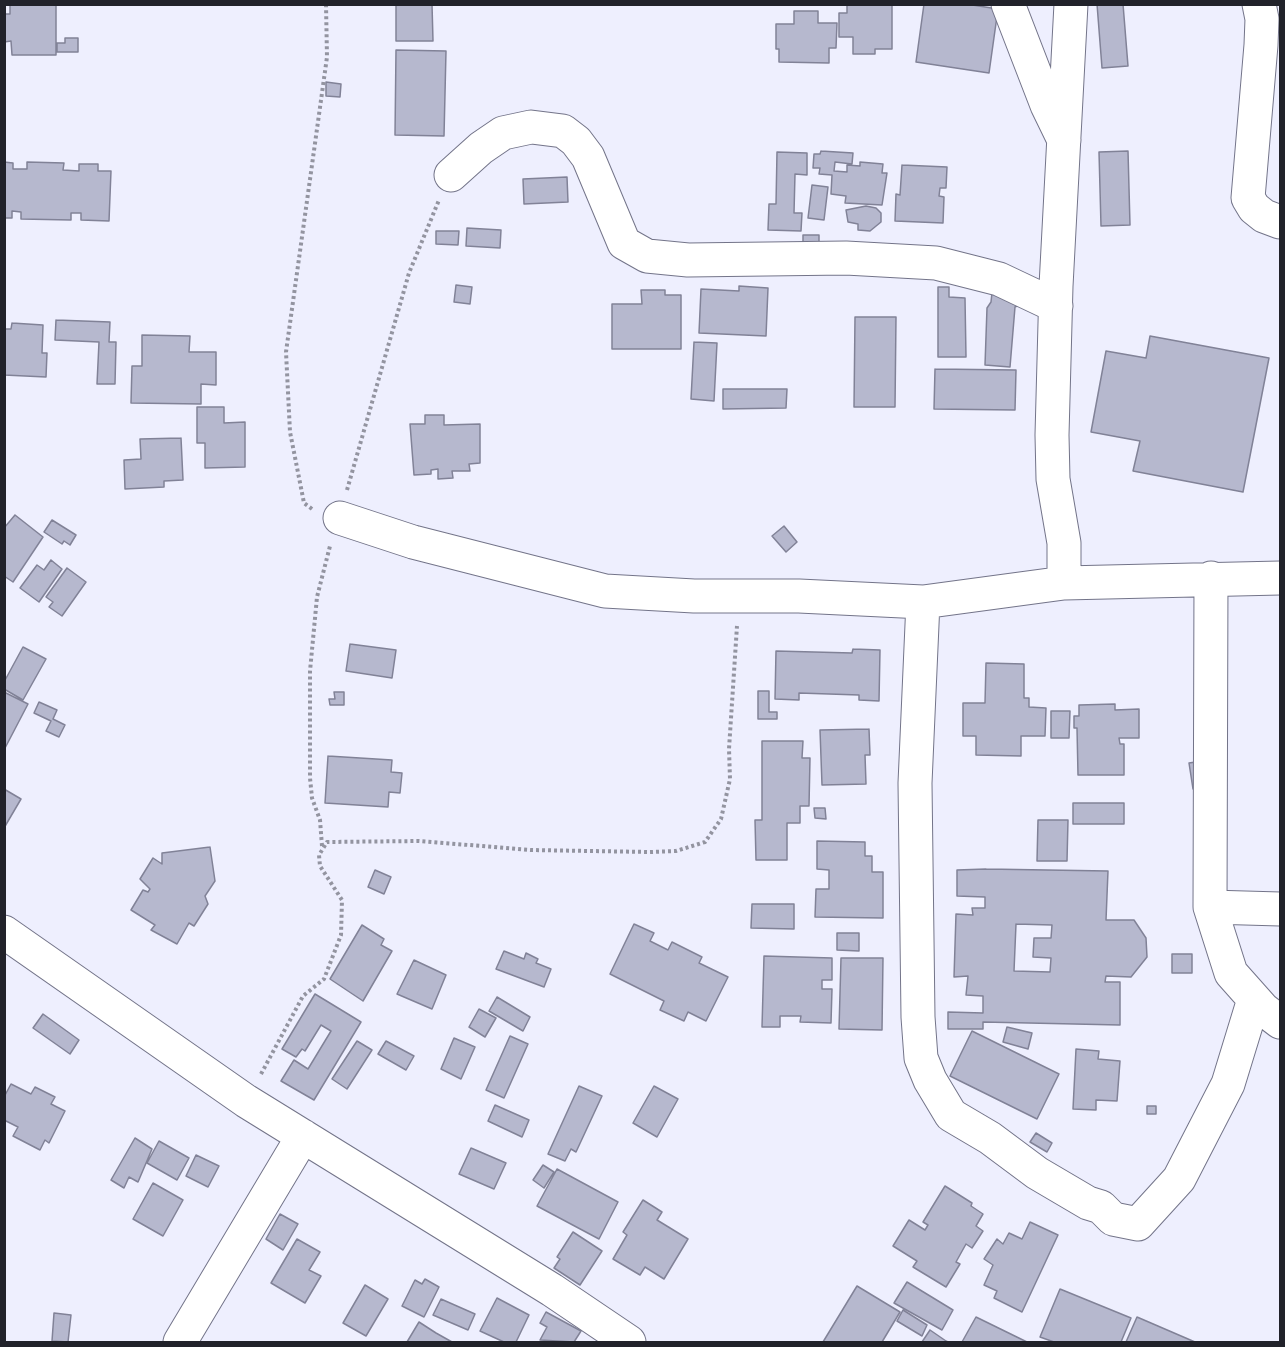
<!DOCTYPE html>
<html>
<head>
<meta charset="utf-8">
<style>
  body { margin:0 }
  #map { position:relative; width:1285px; height:1347px; overflow:hidden; background:#eeeffe; font-family:"Nunito Sans",sans-serif }
  canvas { display:block }
  .frame { position:absolute; inset:0; border:6px solid #21222a; pointer-events:none }
</style>
</head>
<body>
<div id="map">
<canvas width="1285" height="1347"></canvas>
<div class="frame"></div>
</div>
<script>
const g = document.querySelector('canvas').getContext('2d');
g.lineJoin = 'round';
function fill(path, color) { g.fillStyle = color; g.fill(path, 'evenodd'); }
const toPath = rows => new Path2D(rows.map(r => 'M' + r).join(''));
function trace(path, color, width, dash) { g.strokeStyle = color; g.lineWidth = width; g.lineCap = dash ? 'butt' : 'round'; g.setLineDash(dash || []); g.stroke(path); }
const building = toPath([
  [10,4,56,4,56,55,12,55,11,41,4,42,4,14,10,14,10,4],
  [396,4,432,4,433,41,396,41,396,4],
  [847,4,892,4,892,49,875,49,875,54,853,54,853,37,839,37,839,13,847,13,847,4],
  [924,4,966,4,998,9,989,73,916,62,924,4],
  [1097,4,1123,4,1128,66,1102,68,1097,4],
  [794,11,818,11,818,23,837,23,836,48,829,48,829,63,779,62,779,49,776,49,776,24,794,24,794,11],
  [65,38,78,38,78,52,57,52,57,43,65,43,65,38],
  [396,50,446,51,444,136,395,135,396,50],
  [326,82,341,84,340,97,326,96,326,82],
  [821,151,853,153,852,164,835,162,834,171,847,172,847,165,860,166,860,162,883,164,882,173,887,173,882,205,845,203,846,196,831,194,832,175,819,174,820,168,813,168,814,154,820,154,821,151],
  [1128,151,1130,225,1101,226,1099,152,1128,151],
  [777,152,807,153,807,175,795,174,794,213,802,213,801,231,768,230,769,204,776,204,777,152],
  [4,162,13,163,13,169,27,169,27,162,64,163,63,170,79,171,79,164,98,164,98,171,111,171,109,221,81,220,81,213,71,213,71,220,21,219,21,212,12,211,12,218,4,218,4,162],
  [902,165,947,167,946,188,940,188,939,196,944,197,943,223,895,221,896,194,900,195,902,165],
  [567,177,568,202,524,204,523,179,567,177],
  [812,185,828,187,824,220,808,218,812,185],
  [866,206,876,208,881,213,881,222,870,231,858,230,858,224,848,222,846,210,866,206],
  [467,228,501,230,500,248,466,246,467,228],
  [436,231,459,231,458,245,436,244,436,231],
  [803,235,819,235,819,247,803,247,803,235],
  [993,283,1019,305,1015,307,1010,367,985,365,987,308,991,302,993,283],
  [456,285,472,287,470,304,454,302,456,285],
  [739,286,768,288,766,336,699,333,701,289,739,291,739,286],
  [938,287,949,287,949,297,965,298,966,357,938,357,938,287],
  [641,290,665,290,665,295,681,295,681,349,612,349,612,304,642,304,641,290],
  [855,317,896,317,895,407,854,407,855,317],
  [56,320,110,322,109,342,116,342,115,384,97,384,99,342,55,340,56,320],
  [12,323,43,325,42,353,47,353,46,377,4,375,4,329,11,329,12,323],
  [142,335,190,336,189,352,216,352,216,385,201,384,201,404,131,403,132,366,142,366,142,335],
  [1150,336,1269,358,1243,492,1133,471,1140,441,1091,432,1106,351,1146,358,1150,336],
  [694,342,717,343,714,401,691,399,694,342],
  [935,369,1016,370,1015,410,934,409,935,369],
  [723,389,787,389,786,408,723,409,723,389],
  [197,407,224,407,224,423,245,422,245,467,205,468,205,443,197,443,197,407],
  [425,415,444,415,444,425,480,424,480,463,469,464,470,471,452,471,453,478,438,479,438,469,431,470,431,474,414,475,410,424,425,424,425,415],
  [181,438,183,480,164,481,164,487,125,489,124,460,141,459,140,439,181,438],
  [15,515,43,537,13,582,4,576,4,528,15,515],
  [52,520,76,535,70,545,64,541,62,544,44,532,52,520],
  [784,526,797,542,786,552,772,536,784,526],
  [51,560,62,569,39,602,20,588,37,565,44,570,51,560],
  [67,568,86,582,62,616,49,607,53,602,46,597,67,568],
  [350,644,396,650,392,678,346,671,350,644],
  [23,647,46,659,23,700,4,689,4,682,23,647],
  [853,649,880,650,879,701,859,700,859,695,799,693,799,700,775,699,776,651,852,653,853,649],
  [986,663,1024,664,1024,698,1029,698,1029,707,1046,708,1045,736,1021,736,1021,756,976,755,976,736,963,736,963,703,985,703,986,663],
  [758,691,769,691,769,712,777,712,777,719,758,719,758,691],
  [4,692,28,704,4,750,4,692],
  [334,692,344,692,344,705,330,705,329,699,335,699,334,692],
  [39,702,57,710,53,719,65,725,59,737,46,731,51,721,34,713,39,702],
  [1115,704,1115,710,1139,709,1139,738,1119,738,1120,744,1124,744,1124,775,1078,775,1077,728,1074,728,1074,716,1079,716,1079,705,1115,704],
  [1051,711,1070,711,1069,738,1051,738,1051,711],
  [869,729,870,755,865,755,866,784,822,785,820,730,869,729],
  [762,741,803,741,802,758,810,758,809,806,800,806,800,823,787,823,787,860,756,860,755,820,762,820,762,741],
  [328,756,392,760,391,772,402,773,400,793,389,792,388,807,325,803,328,756],
  [1202,761,1206,788,1193,789,1189,763,1202,761],
  [4,789,21,799,4,828,4,789],
  [1073,803,1124,803,1124,824,1073,824,1073,803],
  [814,808,825,808,826,819,815,818,814,808],
  [1038,820,1068,820,1067,861,1037,861,1038,820],
  [817,841,865,842,865,856,872,856,872,872,883,872,883,918,815,917,816,889,829,889,829,870,817,869,817,841],
  [210,847,215,881,205,896,208,904,194,926,189,923,177,944,151,930,155,925,131,910,143,890,148,892,150,889,140,879,153,858,162,864,162,853,210,847],
  [986,869,1108,871,1106,920,1134,920,1146,938,1147,957,1131,977,1106,976,1105,982,1120,982,1120,1025,983,1022,983,1029,948,1029,948,1012,983,1013,983,996,966,995,968,976,954,977,956,914,973,915,972,908,985,908,985,897,957,896,957,870,986,869],
  [1016,924,1052,925,1051,938,1034,938,1033,957,1051,958,1050,972,1014,971,1016,924],
  [375,870,391,877,384,894,368,887,375,870],
  [752,904,794,904,794,929,751,928,752,904],
  [634,924,654,933,650,941,668,950,672,942,702,957,699,963,728,977,706,1021,688,1012,684,1021,660,1010,664,1001,610,974,634,924],
  [362,925,384,939,381,945,392,951,363,1001,330,979,362,925],
  [837,933,859,933,859,951,837,950,837,933],
  [504,951,524,959,526,953,538,959,536,963,551,969,544,987,496,969,504,951],
  [1172,954,1192,954,1192,973,1172,973,1172,954],
  [764,956,832,958,832,980,822,980,822,989,832,989,831,1023,800,1022,801,1016,780,1016,780,1027,762,1027,764,956],
  [841,958,883,958,882,1030,839,1029,841,958],
  [414,960,446,975,432,1009,397,994,414,960],
  [315,994,361,1022,314,1100,281,1081,294,1060,308,1069,331,1031,321,1025,305,1051,302,1049,296,1057,282,1049,315,994],
  [497,997,530,1017,523,1031,489,1011,497,997],
  [479,1009,496,1018,485,1037,469,1027,479,1009],
  [43,1014,79,1040,70,1054,33,1028,43,1014],
  [1007,1027,1032,1033,1028,1049,1003,1042,1007,1027],
  [972,1031,1059,1074,1037,1119,950,1076,972,1031],
  [510,1036,528,1044,504,1098,486,1090,510,1036],
  [454,1038,475,1047,461,1079,441,1069,454,1038],
  [357,1041,372,1050,347,1089,332,1079,357,1041],
  [386,1041,414,1056,406,1070,378,1054,386,1041],
  [1076,1049,1099,1051,1098,1059,1120,1061,1117,1101,1096,1100,1096,1110,1073,1109,1076,1049],
  [11,1084,31,1094,35,1087,55,1097,51,1104,65,1111,49,1143,45,1140,40,1150,13,1136,18,1127,4,1120,4,1097,11,1084],
  [579,1086,602,1096,576,1152,571,1149,565,1161,548,1154,579,1086],
  [654,1086,678,1099,657,1137,633,1123,654,1086],
  [495,1105,529,1120,522,1137,488,1121,495,1105],
  [1147,1106,1156,1106,1156,1114,1147,1114,1147,1106],
  [1036,1133,1052,1143,1047,1152,1030,1142,1036,1133],
  [135,1138,152,1149,138,1182,129,1177,124,1188,111,1180,135,1138],
  [159,1141,189,1158,177,1180,147,1163,159,1141],
  [471,1148,506,1163,494,1189,459,1174,471,1148],
  [196,1155,219,1166,208,1187,186,1176,196,1155],
  [543,1165,554,1172,544,1188,533,1180,543,1165],
  [557,1169,618,1202,599,1239,537,1206,557,1169],
  [153,1183,183,1200,163,1236,133,1219,153,1183],
  [945,1186,972,1203,971,1206,983,1214,976,1226,983,1231,972,1248,966,1244,956,1262,960,1264,946,1287,913,1267,917,1261,893,1246,909,1220,925,1230,928,1225,923,1222,945,1186],
  [643,1200,662,1212,657,1220,688,1239,664,1279,645,1267,640,1275,613,1259,627,1235,623,1232,643,1200],
  [280,1214,298,1224,283,1250,266,1239,280,1214],
  [1030,1222,1058,1235,1022,1312,994,1298,997,1291,984,1285,993,1265,984,1259,997,1239,1003,1244,1009,1233,1022,1239,1030,1222],
  [573,1232,602,1251,580,1285,554,1268,560,1259,557,1257,573,1232],
  [297,1239,320,1252,309,1270,321,1276,305,1303,271,1283,297,1239],
  [425,1279,439,1287,424,1317,402,1306,415,1280,422,1284,425,1279],
  [907,1282,953,1310,942,1330,894,1303,907,1282],
  [365,1285,388,1299,366,1336,343,1323,365,1285],
  [857,1286,900,1312,882,1342,823,1342,857,1286],
  [1060,1289,1131,1318,1121,1342,1054,1342,1040,1337,1060,1289],
  [497,1298,529,1315,516,1342,504,1342,480,1331,497,1298],
  [441,1299,475,1314,468,1330,433,1315,441,1299],
  [903,1310,927,1325,922,1336,897,1321,903,1310],
  [546,1312,581,1331,574,1342,540,1340,547,1327,540,1323,546,1312],
  [54,1313,71,1315,68,1342,52,1341,54,1313],
  [976,1317,1027,1342,962,1342,976,1317],
  [1137,1317,1195,1342,1126,1342,1137,1317],
  [419,1322,436,1333,452,1342,407,1342,419,1322],
  [930,1330,946,1341,948,1342,922,1342,930,1330]
]);
const path = toPath([
  [347,490,409,273,439,200],
  [312,509,304,503,290,432,286,352,327,57,326,4],
  [322,846,320,820,312,798,310,778,310,671,317,597,330,546],
  [261,1074,303,996,324,979,341,935,342,900,320,866,319,855,327,842,419,841,531,850,650,852,676,851,705,842,721,819,730,779,729,749,737,626]
]);
const minor = toPath([
  [1008,4,1047,105,1064,140],
  [1259,4,1262,19,1261,45,1248,198,1254,208,1264,216,1280,222],
  [451,175,481,148,503,133,531,127,563,131,576,141,588,157,624,243,647,256,688,260,846,258,936,263,999,279,1056,306],
  [340,518,413,542,605,591,694,596,799,596,923,602,1064,583,1280,578],
  [1211,578,1210,907,1231,973,1263,1009,1280,1022],
  [1064,583,1064,543,1053,479,1052,435,1056,286,1071,4],
  [923,602,915,783,918,1017,921,1058,930,1080,951,1115,990,1138,1037,1173,1088,1203,1101,1207,1113,1219,1138,1224,1179,1179,1228,1084,1254,999],
  [1210,907,1280,909],
  [4,932,246,1101,552,1290,629,1342],
  [180,1342,303,1136]
]);
fill(building, '#b6b8ce');
trace(building, '#818297', 1.5);
trace(minor, '#737489', 35);
trace(path, '#9394a0', 4, [3, 3]);
trace(minor, '#fff', 33);
</script>
</body>
</html>
